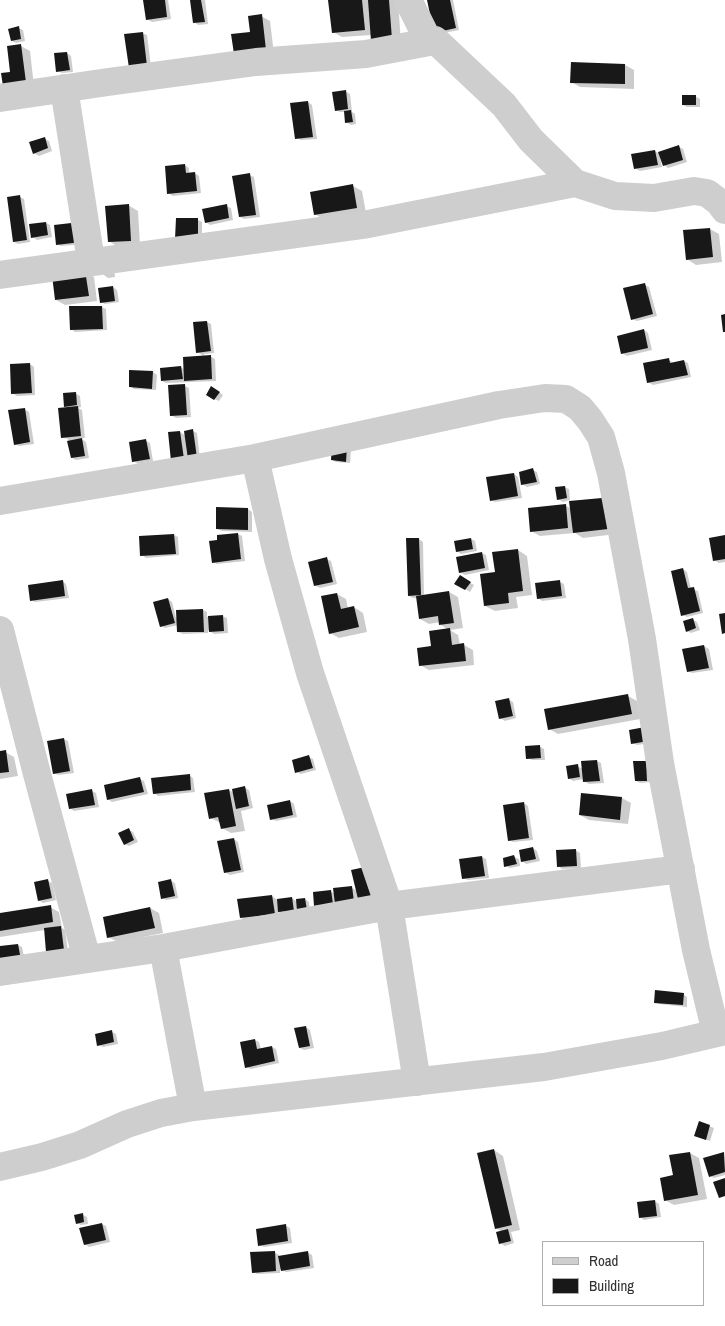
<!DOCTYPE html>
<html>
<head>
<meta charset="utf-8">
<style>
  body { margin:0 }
  #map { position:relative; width:725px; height:1326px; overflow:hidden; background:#fff; font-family:"Archivo Narrow",sans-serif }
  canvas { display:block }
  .legend { position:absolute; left:542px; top:1241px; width:162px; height:65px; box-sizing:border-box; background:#fff; border:1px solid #adadad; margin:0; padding:6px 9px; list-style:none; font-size:15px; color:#313131 }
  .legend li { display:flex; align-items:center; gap:10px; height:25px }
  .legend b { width:25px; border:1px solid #adadad }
</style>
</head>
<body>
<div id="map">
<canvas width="725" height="1326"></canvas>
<ul class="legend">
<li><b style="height:6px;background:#cecece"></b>Road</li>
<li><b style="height:14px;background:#181818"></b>Building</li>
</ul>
</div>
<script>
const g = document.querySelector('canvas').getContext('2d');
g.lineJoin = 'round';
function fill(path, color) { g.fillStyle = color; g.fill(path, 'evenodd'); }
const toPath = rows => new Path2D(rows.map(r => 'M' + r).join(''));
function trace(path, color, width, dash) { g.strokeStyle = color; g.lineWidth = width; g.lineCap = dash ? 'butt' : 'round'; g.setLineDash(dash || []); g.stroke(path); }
const shadow = toPath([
  [144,0,168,0,171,19,152,22,147,19],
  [191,0,205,0,208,24,198,25,194,22],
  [330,0,398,0,401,43,372,35,342,37,333,32],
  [428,0,453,0,459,30,439,34],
  [261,16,270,21,274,54,244,58,251,33],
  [18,28,23,30,25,41,16,43,12,41],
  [142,33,147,35,151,67,134,69],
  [21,46,30,51,35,95,11,73],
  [67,53,71,56,73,72,62,73,58,71],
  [572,63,625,65,634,70,634,89,580,87,571,82],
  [345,91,350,94,352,112,355,114,356,124,351,125,346,122,345,112,340,112,336,110],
  [695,96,700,99,700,107,687,107,683,105],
  [308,102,312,105,317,139,301,140,297,138],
  [45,139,49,141,52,151,39,156,34,153],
  [678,146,683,149,687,162,668,168,664,165,661,157,660,158,662,167,640,171,635,168,655,151,658,153],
  [185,165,189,168,189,174,195,173,199,176,201,193,173,196,168,193],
  [249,175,254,177,260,217,244,219,240,217],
  [353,186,362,191,366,213,324,220,315,214],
  [20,197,24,199,30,242,18,244,14,242],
  [128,205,138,211,140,245,118,247,109,241],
  [226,206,231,208,233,220,210,225,206,222],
  [198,220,202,222,202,242,180,241],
  [46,223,50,225,52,237,37,240,33,237,31,225],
  [55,226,85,244,61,246,57,244],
  [710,229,719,234,722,262,696,265,687,259],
  [103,264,114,266,115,277,108,278,104,275],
  [85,272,94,277,97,301,65,305,56,300],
  [645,285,649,287,657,316,637,321,632,319],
  [113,287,117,290,119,302,105,304,101,302],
  [102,307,106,309,107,330,75,332,71,329],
  [207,322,211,324,214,353,204,354,204,356,197,352],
  [644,330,648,333,652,350,627,356,622,353],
  [210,356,215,359,216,381,166,383,162,381,181,367,185,370],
  [668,359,673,363,684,361,688,363,691,377,653,385,648,382],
  [30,364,34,367,35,395,17,396,12,393],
  [153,372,157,375,156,390,134,389,130,386],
  [185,386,189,388,191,417,176,418,171,415],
  [212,388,223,395,219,401,214,399],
  [75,393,80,396,81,407,78,408,82,410,85,438,80,438,86,442,89,458,76,460,72,458,68,439,62,437,70,409,65,406],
  [24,409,29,412,34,444,19,446,15,444],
  [193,431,197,433,200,460,176,462,180,432,186,436],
  [146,441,150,443,153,461,138,464,134,461],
  [351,449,350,463,336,462,332,460],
  [533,470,537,472,540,484,527,487,522,484],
  [514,474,518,477,522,498,495,502,491,500],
  [564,487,569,489,570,500,563,502,558,499],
  [566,506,572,509,625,533,583,538,575,533,540,536,531,531],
  [248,509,252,512,252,532,222,531,217,529],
  [238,534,242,536,245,561,217,564,213,562,219,541],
  [174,535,178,537,179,555,146,558,142,555],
  [725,536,725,562,719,563,714,560],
  [419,539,423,542,424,596,449,592,458,597,463,628,450,630,458,635,460,645,464,645,473,650,474,665,429,670,420,665,433,647,449,630,441,625,440,622,429,624,420,619,417,598,413,598,409,596],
  [471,539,475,541,477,551,461,554,457,551],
  [518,550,527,556,532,595,516,597,518,608,495,611,485,606,496,573],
  [482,553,486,555,489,570,465,575,460,572],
  [327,559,331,561,337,584,320,588,316,586],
  [683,569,687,572,691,589,698,591,703,613,687,617,683,615],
  [460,577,474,585,470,592,456,583],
  [62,581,66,584,69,598,35,602,31,600],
  [560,582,564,584,566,598,542,601,538,598],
  [337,594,346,599,348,609,354,607,363,613,367,632,339,638,330,633,323,597],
  [168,599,172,602,176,618,203,610,207,612,207,617,222,616,227,618,228,633,214,634,208,630,208,633,183,634,178,632,178,625,165,628,161,626],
  [692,619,697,622,700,630,691,633,687,631],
  [704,646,709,649,713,670,692,673,688,671],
  [628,696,637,701,640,719,558,734,549,729],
  [508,699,513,702,516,718,505,721,500,718],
  [630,731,651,743,637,745,632,743],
  [63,739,68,741,74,773,58,775,54,773],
  [539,746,544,749,545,760,532,760,528,758],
  [0,752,5,752,14,757,18,776,0,779],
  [309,757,313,759,316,770,301,774,297,772],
  [597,761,601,763,604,783,589,784,585,782,584,779,573,781,569,778,577,766,583,769],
  [646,762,651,782,640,783,636,781],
  [189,775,193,778,195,792,158,796,154,793],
  [140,779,144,781,148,794,112,802,108,799],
  [244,787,249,790,253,808,241,811,245,831,231,833,222,828,221,823,210,818,229,790,234,793],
  [92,791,96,793,99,807,74,811,70,808],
  [622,798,631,803,628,824,589,820,580,815],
  [290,801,294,804,297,817,276,821,271,819],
  [524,803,528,806,533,840,513,842,509,840],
  [129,830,133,832,138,842,129,846,124,844],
  [234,839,238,842,244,872,230,875,225,872],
  [533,848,537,851,540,861,526,864,522,861],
  [575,850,580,853,581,868,562,869,558,866],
  [482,857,486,859,489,878,468,880,463,878,461,860],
  [514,857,519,859,520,866,510,868,506,866],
  [48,881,52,883,56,900,43,903,39,900],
  [171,881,175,883,178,898,166,900,162,898],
  [352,888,357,891,363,900,357,897,357,904,315,905,331,892,335,894],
  [272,896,277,900,292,898,296,901,305,899,309,902,310,912,284,914,278,911,279,916,245,920,241,918],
  [50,907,59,912,62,928,65,930,68,952,52,954,45,930,0,937,0,915],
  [150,908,159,913,163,933,118,942,108,937],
  [18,945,22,947,25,962,0,948],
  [683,994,687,997,687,1007,659,1004,655,1002],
  [306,1027,310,1030,314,1048,304,1050,300,1048],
  [112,1032,116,1034,118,1044,103,1047,99,1045],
  [255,1040,259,1042,261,1049,272,1047,276,1049,279,1063,251,1069,246,1067],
  [699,1122,714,1128,710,1141,695,1136],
  [494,1150,503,1156,520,1230,511,1232,514,1243,505,1246,500,1243,502,1232,496,1228],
  [690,1153,699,1158,707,1199,674,1205,665,1200,674,1176],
  [724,1153,725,1175,714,1178,710,1176,704,1159],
  [655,1201,659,1204,661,1217,644,1220,640,1217,638,1203],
  [83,1215,87,1217,88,1224,81,1225,77,1223],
  [102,1224,106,1226,110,1242,89,1247,85,1244],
  [286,1226,290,1228,292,1243,264,1247,259,1245],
  [274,1252,279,1255,279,1257,307,1252,312,1255,314,1268,286,1272,280,1269,280,1273,257,1274,253,1272]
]);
const building = toPath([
  [143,0,165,0,167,17,146,20],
  [190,0,201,0,205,22,193,23],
  [328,0,362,0,365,30,332,33],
  [368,0,389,0,392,39,371,41],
  [427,0,450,0,456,28,434,33],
  [262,14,266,50,234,54,231,34,250,32,248,16],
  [19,26,21,39,11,41,8,29],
  [143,32,147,66,129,68,124,34],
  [21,44,27,90,4,93,1,73,10,72,7,46],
  [67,52,70,70,56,72,54,53],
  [571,62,625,64,625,84,570,83],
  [346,90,348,109,335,111,332,92],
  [682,95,696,95,696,105,682,105],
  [308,101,313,137,295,139,290,103],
  [351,110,353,122,345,123,344,111],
  [45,137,48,148,33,154,29,142],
  [679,145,683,160,663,166,658,152],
  [655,150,658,165,634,169,631,154],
  [185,164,186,173,195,172,197,191,167,194,165,166],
  [250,173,256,215,239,217,232,176],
  [353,184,357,208,314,215,310,192],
  [20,195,27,240,13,242,7,197],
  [129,204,131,241,108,242,105,206],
  [227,204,229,218,205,223,202,209],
  [176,218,198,218,198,240,175,239],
  [46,222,48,235,31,238,29,224],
  [80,222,81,242,56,245,54,225],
  [710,228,713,257,686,260,683,230],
  [85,270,89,296,55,300,52,275],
  [645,283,653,314,631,320,623,288],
  [113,286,115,301,100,303,98,288],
  [69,306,102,306,103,329,70,330],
  [725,314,725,332,723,332,721,315],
  [207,321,211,351,196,353,193,322],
  [644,329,648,348,621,354,617,336],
  [211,355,212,379,184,381,183,357],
  [669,358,670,363,684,360,688,375,647,383,643,363],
  [30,363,32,393,11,394,10,364],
  [181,366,183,379,161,381,160,368],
  [129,370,153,371,152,389,129,387],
  [185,384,187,415,170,416,168,385],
  [211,386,220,392,214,400,206,395],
  [76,392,77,405,64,407,63,393],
  [78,406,81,436,61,438,58,408],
  [25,408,30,442,14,445,8,410],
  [193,429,197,458,188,459,184,431],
  [180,431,184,459,171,461,168,432],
  [82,438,85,456,71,458,67,441],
  [146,439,150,459,132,462,129,442],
  [332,444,347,446,346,462,331,460],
  [533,468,537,482,521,485,519,472],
  [514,473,518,496,490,501,486,477],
  [565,486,567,498,557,500,555,487],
  [613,497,617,528,573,533,569,501],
  [566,504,568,528,530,532,528,508],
  [216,507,248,508,248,530,216,529],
  [238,533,241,559,212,563,209,541,217,540,217,535],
  [174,534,176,554,140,556,139,536],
  [725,535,725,559,713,561,709,538],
  [406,538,419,538,421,595,408,596],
  [471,538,473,549,456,552,454,541],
  [518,549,523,591,508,593,509,603,484,606,480,574,495,572,492,552],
  [482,552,485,568,459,573,456,557],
  [327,557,333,582,314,586,308,562],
  [683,568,688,588,694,587,700,611,681,616,671,571],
  [460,575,471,582,465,590,454,584],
  [63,580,65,596,30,601,28,585],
  [560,580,562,596,537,599,535,583],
  [449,591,454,623,439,625,438,616,419,619,416,596],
  [337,593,341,609,354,606,359,627,329,634,321,596],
  [168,598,175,623,160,627,153,602],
  [203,609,204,632,177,632,176,610],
  [725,613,725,633,722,634,719,614],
  [223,615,224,631,209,632,208,616],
  [693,618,696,628,686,632,683,621],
  [450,628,452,645,464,643,466,661,419,666,417,648,431,646,429,631],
  [704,645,709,668,687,672,682,649],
  [628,694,632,714,548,730,544,709],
  [509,698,513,716,499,719,495,701],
  [645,727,648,741,631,744,629,730],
  [64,738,70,771,53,774,47,741],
  [540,745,541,758,526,759,525,746],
  [6,750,9,772,0,773,0,751],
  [309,755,313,768,295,773,292,760],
  [597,760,600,781,583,782,581,761],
  [633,761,646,761,647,781,635,781],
  [578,764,580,777,568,779,566,766],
  [190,774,191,790,153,794,151,778],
  [140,777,144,792,107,800,104,785],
  [245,786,249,806,236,809,232,789],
  [92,789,95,805,69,809,66,794],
  [229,789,236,826,221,829,218,817,209,819,204,793],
  [581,793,622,797,620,820,579,815],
  [290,800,293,815,270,820,267,805],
  [524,802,529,838,508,841,503,805],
  [129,828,134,840,124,845,118,833],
  [234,838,241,870,224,873,217,841],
  [533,847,536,859,521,862,519,850],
  [576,849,577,866,557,867,556,850],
  [514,855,517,864,504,867,503,858],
  [482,856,485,876,462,879,459,859],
  [365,867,372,896,358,899,351,870],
  [48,879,52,898,38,901,34,882],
  [171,879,175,896,161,899,158,882],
  [352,886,354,902,335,904,333,888],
  [331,890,333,904,314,906,313,892],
  [272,895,275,914,240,918,237,899],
  [292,897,294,911,278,912,277,899],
  [305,898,307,910,297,911,296,899],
  [51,905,53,922,0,931,0,913],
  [150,907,155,928,107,938,103,917],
  [61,926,64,950,46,952,44,928],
  [18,944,21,960,0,963,0,946],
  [655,990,684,993,683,1005,654,1003],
  [306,1026,310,1046,299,1048,294,1028],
  [112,1030,114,1042,97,1046,95,1034],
  [255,1039,257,1049,272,1046,275,1061,245,1068,240,1042],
  [699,1121,710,1125,706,1140,694,1136],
  [494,1149,512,1225,495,1229,477,1153],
  [690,1152,698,1195,664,1201,660,1178,673,1175,669,1155],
  [724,1152,725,1172,709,1177,703,1158],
  [725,1178,725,1196,719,1198,713,1182],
  [655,1200,657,1216,639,1218,637,1202],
  [83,1213,84,1222,76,1224,74,1215],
  [102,1223,106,1240,84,1245,79,1228],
  [286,1224,288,1241,258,1246,256,1229],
  [508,1229,511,1241,499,1244,496,1232],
  [275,1251,276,1271,252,1273,250,1252],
  [308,1251,310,1266,281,1271,278,1256]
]);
const street = toPath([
  [408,0,429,42,435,40,504,105,531,140,575,183,615,196,654,198,694,191,707,193,719,202,725,210],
  [64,88,91,261],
  [0,98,108,82,256,62,366,54,429,42],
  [0,275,363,225,575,183],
  [255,458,278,559,310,673,389,906,417,1082],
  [0,501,255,458,499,405,545,398,566,399,580,408,590,420,601,437,611,473,642,639,660,763,696,950,716,1033],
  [0,630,37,774,87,959],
  [163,948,193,1107],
  [0,972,163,948,389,906,681,869],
  [0,1167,42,1157,80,1145,127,1124,161,1113,193,1107,544,1067,662,1046,725,1031]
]);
fill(shadow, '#0003');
fill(building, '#181818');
trace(street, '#cecece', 28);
</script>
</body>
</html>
